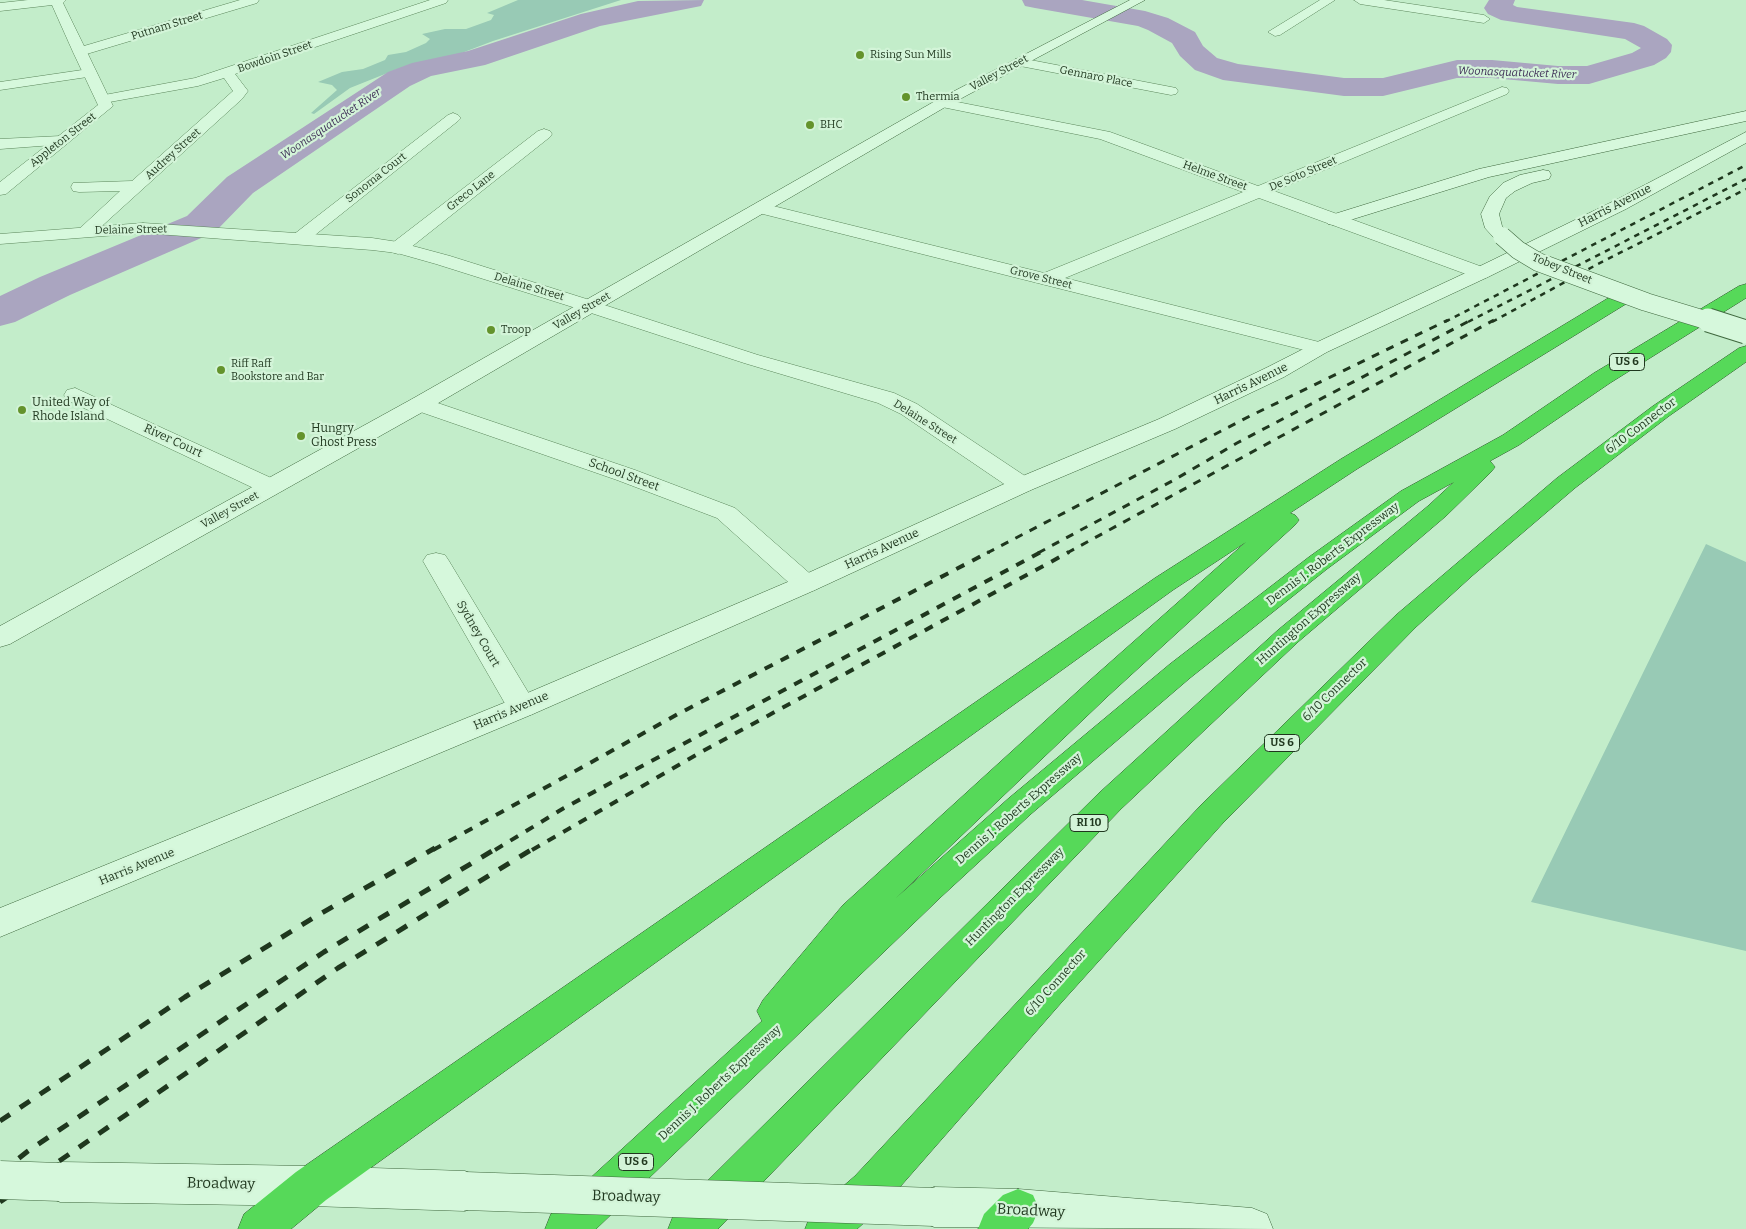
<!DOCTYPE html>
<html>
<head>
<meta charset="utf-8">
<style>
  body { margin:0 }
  canvas { display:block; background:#c3edca }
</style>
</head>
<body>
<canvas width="1746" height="1229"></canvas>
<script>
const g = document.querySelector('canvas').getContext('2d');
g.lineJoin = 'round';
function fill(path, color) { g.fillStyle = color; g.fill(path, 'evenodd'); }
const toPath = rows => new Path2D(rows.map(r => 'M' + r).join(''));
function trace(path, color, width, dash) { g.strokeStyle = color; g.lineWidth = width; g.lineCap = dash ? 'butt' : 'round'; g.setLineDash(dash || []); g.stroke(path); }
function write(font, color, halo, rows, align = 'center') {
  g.font = font + ' Bitter,serif'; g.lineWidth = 4.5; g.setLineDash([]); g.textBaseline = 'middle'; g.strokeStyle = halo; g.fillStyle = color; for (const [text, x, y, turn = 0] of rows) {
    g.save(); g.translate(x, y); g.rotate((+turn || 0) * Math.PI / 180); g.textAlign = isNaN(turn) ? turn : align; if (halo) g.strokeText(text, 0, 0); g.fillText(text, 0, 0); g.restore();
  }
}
const green = toPath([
  [518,0,621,0,493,41,459,54,395,70,350,88,314,114,311,113,337,90,332,85,318,82,342,72,363,69,385,60,388,55,406,52,426,43,430,39,422,34,445,29,466,29,491,20,494,15,487,13],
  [1706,544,1746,562,1746,951,1531,902]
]);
const river = toPath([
  [704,0,701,6,600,26,485,65,431,76,410,86,253,193,215,232,70,295,15,322,0,326,0,296,40,277,187,216,227,177,388,72,412,63,468,51,581,14,638,1,704,0],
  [1022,0,1082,0,1145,11,1168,18,1195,32,1203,46,1217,58,1238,64,1344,78,1383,78,1457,60,1492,60,1558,66,1587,66,1632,53,1641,48,1625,39,1501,20,1488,14,1484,8,1489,0,1515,0,1513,5,1517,7,1634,23,1644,26,1667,39,1672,45,1671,52,1666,58,1654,65,1589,84,1558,84,1492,78,1457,78,1383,96,1344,96,1223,80,1195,70,1180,56,1172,43,1148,30,1138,26,1035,8,1025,6,1022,0]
]);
const minor = toPath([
  [28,0,66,0,63,3,84,46,240,0,259,0,257,3,80,56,73,52,52,5,0,11,0,3,28,0],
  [430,0,448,0,446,3,235,74,248,91,242,99,92,235,86,236,80,235,77,231,120,191,79,192,73,191,71,187,73,183,132,181,233,91,224,78,198,86,104,103,99,102,97,99,99,96,195,78,430,0],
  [1320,0,1335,0,1280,35,1275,36,1268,32,1320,0],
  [1354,0,1384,0,1484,15,1490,19,1484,23,1360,4,1354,0],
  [1020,58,1171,87,1176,88,1178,91,1176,94,1171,95,1015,65,1013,62,1015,59,1020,58],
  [89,69,94,70,96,73,94,76,0,90,0,82,89,69],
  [1502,87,1507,88,1509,91,1507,94,1274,191,1488,269,1491,273,1488,277,1481,279,1474,277,1259,198,1065,278,1327,344,1330,348,1327,352,1320,354,755,212,752,208,755,204,761,203,1044,273,1243,192,1100,139,942,107,937,106,935,103,937,100,942,99,1110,132,1258,186,1502,87],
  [453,113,458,115,461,118,458,121,305,243,299,244,293,243,290,239,293,235,448,115,453,113],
  [544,129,550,131,552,134,550,137,405,252,398,254,391,252,389,248,391,244,538,131,544,129],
  [61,136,67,138,69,141,67,144,0,149,0,139,61,136],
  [589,300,758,355,894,393,917,404,1031,480,1034,485,1031,490,1022,492,1013,490,901,414,878,403,744,363,582,310,579,306,582,302,589,300],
  [75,388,280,482,283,487,280,492,271,494,262,492,67,400,64,395,67,390,75,388],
  [420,397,635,470,735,508,815,578,819,584,815,590,806,592,797,590,717,518,617,480,412,409,409,404,412,399,420,397],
  [436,553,445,555,449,561,537,707,533,714,522,717,511,714,507,707,423,561,427,555,436,553]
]);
const tertiary = toPath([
  [80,48,87,52,113,106,6,194,0,195,0,182,98,105,73,52,80,48],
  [143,223,372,238,398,242,450,256,596,302,599,306,596,310,589,312,582,310,436,264,397,253,372,250,143,233,0,244,0,234,143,223]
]);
const secondary = toPath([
  [1130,0,1145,0,947,106,428,409,10,644,0,647,0,626,412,399,937,100,1130,0],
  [1746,111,1746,121,1489,177,1334,225,1328,224,1325,220,1328,216,1479,169,1746,111],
  [1746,132,1746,143,1626,209,1488,277,1327,352,1284,377,1175,429,1031,490,815,590,533,714,0,937,0,908,511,700,797,578,1013,480,1159,419,1268,367,1313,344,1474,269,1614,201,1746,132],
  [1543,170,1549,171,1551,175,1549,179,1532,183,1515,191,1506,198,1499,214,1502,226,1511,236,1508,240,1502,241,1496,240,1485,228,1481,214,1490,196,1503,183,1520,175,1543,170],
  [60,1162,311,1166,465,1171,480,1177,486,1191,480,1205,465,1211,311,1206,60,1202,45,1196,39,1182,45,1168,60,1162],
  [934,1187,1018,1189,1252,1208,1267,1214,1273,1229,934,1227,919,1221,913,1207,919,1193,934,1187]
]);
const motorway = toPath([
  [1746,284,1746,298,1610,383,1519,445,1490,461,1495,467,1491,472,1446,516,1298,642,1121,809,718,1229,668,1229,674,1214,1099,793,1278,630,1428,506,1454,482,1419,501,1327,569,1190,678,1031,814,941,897,596,1229,545,1229,551,1214,762,1021,757,1011,763,1000,843,905,1088,682,1246,542,1173,590,326,1200,291,1229,238,1229,244,1214,296,1172,1155,578,1341,459,1620,291,1627,289,1634,291,1637,295,1634,299,1357,469,1290,513,1295,515,1299,520,1295,525,1108,696,896,898,1009,798,1170,664,1309,557,1401,491,1503,435,1594,373,1739,286,1746,284],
  [1746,346,1746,362,1669,416,1575,488,1472,576,1416,627,1223,823,1061,1003,885,1204,857,1229,805,1229,811,1214,855,1176,1201,805,1396,615,1557,478,1653,406,1739,348,1746,346],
  [1018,1189,1033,1195,1039,1209,1033,1223,1028,1229,978,1229,984,1214,1003,1195,1018,1189]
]);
const railFar3 = toPath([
  [1445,322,1746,165],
  [1468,322,1746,179],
  [1492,322,1596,265,1746,189]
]);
const railFar2 = toPath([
  [987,553,1250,416,1448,320],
  [1038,553,1174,480,1237,443,1471,320],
  [1067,553,1494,320]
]);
const railFar1 = toPath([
  [433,850,678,714,989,552],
  [495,850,564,808,1041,552],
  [532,850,703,751,1069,552]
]);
const rail = toPath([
  [0,1121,185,997,313,918,435,848],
  [0,1173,28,1151,324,952,497,848],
  [0,1202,338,968,534,848]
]);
const secondaryBridgeFar2 = toPath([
  [1502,236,1518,250,1538,262,1646,302,1712,322]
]);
const secondaryBridgeFar1 = toPath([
  [1708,320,1746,332]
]);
const secondaryBridge = toPath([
  [0,1180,60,1182],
  [465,1191,934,1207]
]);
const markers = [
  [860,55,5,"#64932c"],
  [906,97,5,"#64932c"],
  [810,125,5,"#64932c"],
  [491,330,5,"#64932c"],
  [221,370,5,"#64932c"],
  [22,410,5,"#64932c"],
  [301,436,5,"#64932c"]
];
const farStreetnames = [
  ["Putnam Street",167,26,-17],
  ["Bowdoin Street",275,57,-19],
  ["Valley Street",999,73,-28],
  ["Gennaro Place",1096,77,11],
  ["Appleton Street",63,140,-38],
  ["Audrey Street",173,154,-42],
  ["De Soto Street",1303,174,-23],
  ["Helme Street",1215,176,20],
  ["Sonoma Court",376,178,-38],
  ["Greco Lane",471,191,-38],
  ["Delaine Street",131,230,-1],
  ["Tobey Street",1562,269,22],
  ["Grove Street",1041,278,14],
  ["Delaine Street",529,287,17],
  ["Valley Street",582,311,-30],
  ["Delaine Street",925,422,32],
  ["Valley Street",230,510,-29]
];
const farPoinames = [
  ["Rising Sun Mills",870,55],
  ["Thermia",916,97],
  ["BHC",820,125],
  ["Troop",501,330],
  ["Riff Raff",231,364],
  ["Bookstore and Bar",231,377]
];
const farWaternames = [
  ["Woonasquatucket River",1517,73,2],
  ["Woonasquatucket River",331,124,-34]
];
const shields = [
  [1627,362,35],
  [1282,743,35],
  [1089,823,38],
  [636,1162,35]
];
const shieldNames = [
  ["US 6",1627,362],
  ["US 6",1282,743],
  ["RI 10",1089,823],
  ["US 6",636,1162]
];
const streetNames = [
  ["Harris Avenue",1615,206,-27],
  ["Harris Avenue",1251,384,-26],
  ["6/10 Connector",1641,426,-37],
  ["River Court",173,441,25],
  ["School Street",624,475,20],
  ["Harris Avenue",882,549,-25],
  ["Dennis J. Roberts Expressway",1333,554,-37],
  ["Huntington Expressway",1309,619,-41],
  ["Sydney Court",478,634,60],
  ["6/10 Connector",1335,690,-44],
  ["Harris Avenue",511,711,-23],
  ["Dennis J. Roberts Expressway",1019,809,-41],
  ["Harris Avenue",137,867,-22],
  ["Huntington Expressway",1015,897,-45],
  ["6/10 Connector",1056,983,-48],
  ["Dennis J. Roberts Expressway",720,1083,-43]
];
const poiNames = [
  ["United Way of",32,403],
  ["Rhode Island",32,417],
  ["Hungry",311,429],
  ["Ghost Press",311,443]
];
const nearStreetnames = [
  ["Broadway",221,1184,1],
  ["Broadway",626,1197,2],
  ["Broadway",1031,1211,3]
];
fill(green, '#98cab5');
fill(river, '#aaa5c0');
trace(minor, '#5b865b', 1);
trace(tertiary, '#5b865b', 1);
trace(secondary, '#3f683e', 1);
trace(motorway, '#31542f', 1);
fill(minor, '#d6f8dc');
fill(tertiary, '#d6f8dc');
fill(secondary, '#d6f8dc');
fill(motorway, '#56d959');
trace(railFar3, '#1f371e', 2.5, [5.5, 5.5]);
trace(railFar2, '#1f371e', 3, [8, 8]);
trace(railFar1, '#1f371e', 4, [9, 9]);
trace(rail, '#1f371e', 5, [12, 12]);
trace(secondaryBridgeFar2, '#3f683e', 19, []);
trace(secondaryBridgeFar1, '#3f683e', 25, []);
trace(secondaryBridge, '#3f683e', 39, []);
trace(secondaryBridgeFar2, '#d6f8dc', 18);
trace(secondaryBridgeFar1, '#d6f8dc', 23);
trace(secondaryBridge, '#d6f8dc', 38);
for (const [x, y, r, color] of markers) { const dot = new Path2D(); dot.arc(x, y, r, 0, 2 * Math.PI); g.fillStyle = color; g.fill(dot); trace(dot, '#d3f4d8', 2); }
write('11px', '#1f371e', '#d3f4d8', farStreetnames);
write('11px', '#1f371e', '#d3f4d8', farPoinames, 'left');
write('italic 11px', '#3e2e56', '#d3f4d8', farWaternames);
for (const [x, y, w] of shields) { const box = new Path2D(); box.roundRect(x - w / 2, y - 8.5, w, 17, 4); g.fillStyle = '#d3f4d8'; g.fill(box); trace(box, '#1f371e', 1); }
write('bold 11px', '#1f371e', null, shieldNames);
write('12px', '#1f371e', '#d3f4d8', streetNames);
write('12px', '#1f371e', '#d3f4d8', poiNames, 'left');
write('15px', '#1f371e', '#d3f4d8', nearStreetnames);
</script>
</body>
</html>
